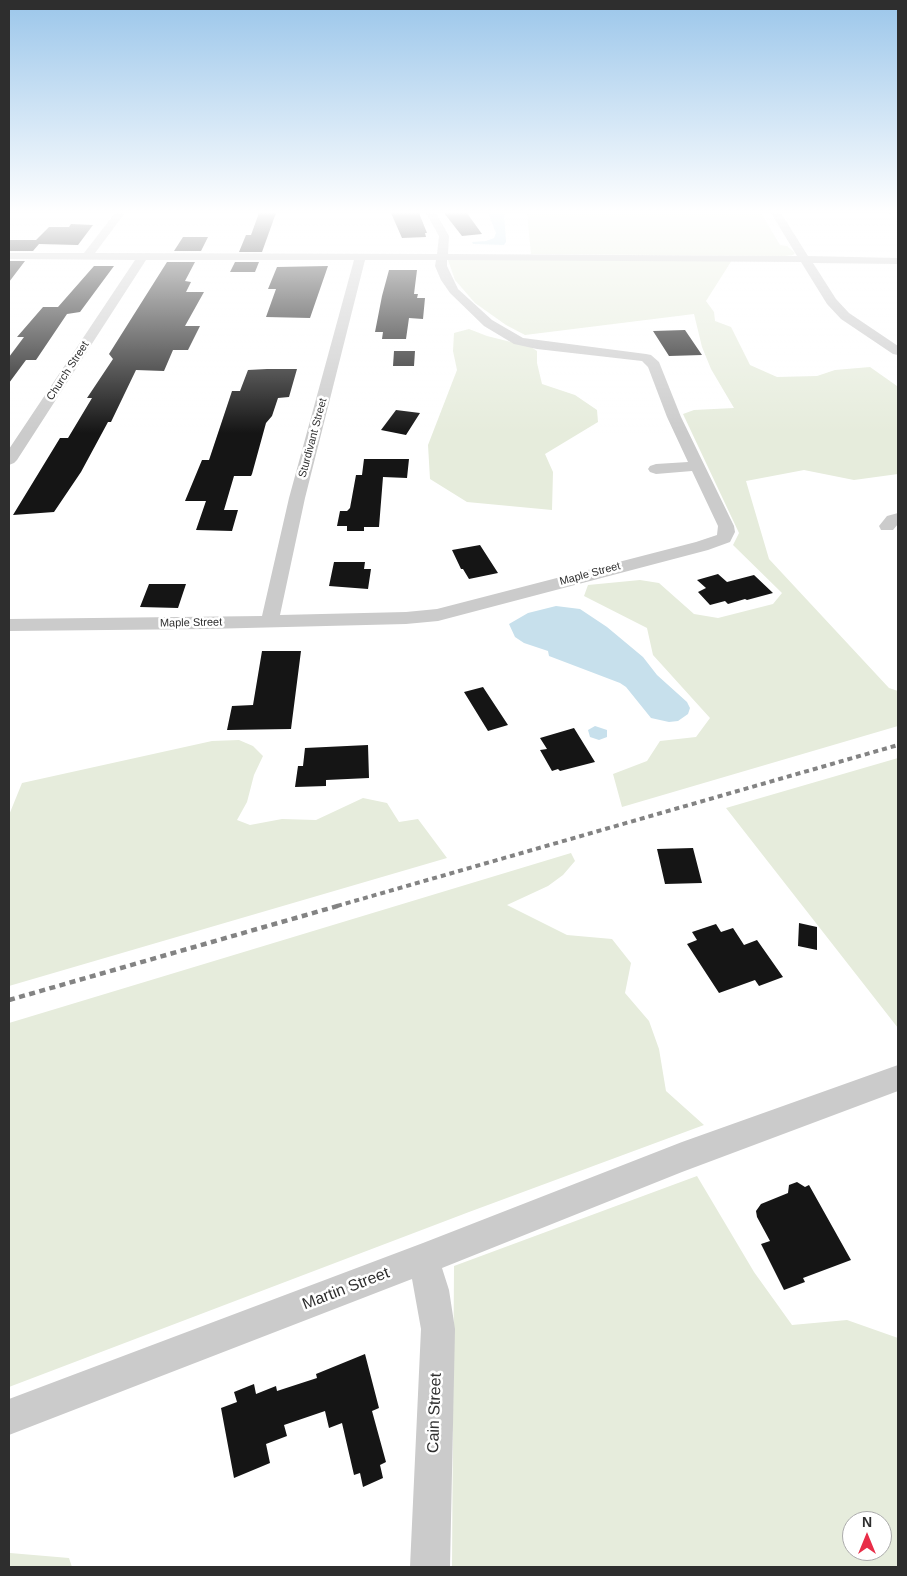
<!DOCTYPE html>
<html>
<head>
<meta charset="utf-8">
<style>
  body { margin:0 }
  #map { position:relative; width:907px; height:1576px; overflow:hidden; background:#fff; font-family:Arial,sans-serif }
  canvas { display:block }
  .frame { position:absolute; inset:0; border:10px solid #2e2e2e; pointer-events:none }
  .north { position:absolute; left:842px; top:1511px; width:50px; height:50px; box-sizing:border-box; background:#fff; border:1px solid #ababab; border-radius:50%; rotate:0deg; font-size:14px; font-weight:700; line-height:20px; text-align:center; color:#2e2e2e }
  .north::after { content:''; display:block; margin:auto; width:18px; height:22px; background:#e82d48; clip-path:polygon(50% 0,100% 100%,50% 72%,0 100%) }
</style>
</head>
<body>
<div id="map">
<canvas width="907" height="1576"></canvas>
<div class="frame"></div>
<div class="north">N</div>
</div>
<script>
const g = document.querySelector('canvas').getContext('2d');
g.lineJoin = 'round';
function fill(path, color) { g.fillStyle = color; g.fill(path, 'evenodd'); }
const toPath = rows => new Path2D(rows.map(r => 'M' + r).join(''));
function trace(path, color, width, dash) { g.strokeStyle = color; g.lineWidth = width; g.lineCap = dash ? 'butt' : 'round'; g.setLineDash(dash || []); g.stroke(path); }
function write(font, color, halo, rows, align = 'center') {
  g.font = font + ' Arial,sans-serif'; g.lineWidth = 5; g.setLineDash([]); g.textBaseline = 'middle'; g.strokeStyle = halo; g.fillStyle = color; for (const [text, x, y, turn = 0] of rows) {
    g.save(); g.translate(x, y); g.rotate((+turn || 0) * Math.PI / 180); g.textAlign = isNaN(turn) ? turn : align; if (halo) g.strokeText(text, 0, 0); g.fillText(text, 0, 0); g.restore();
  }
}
const green = toPath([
  [527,213,761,213,780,245,787,246,795,253,793,255,785,256,531,254],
  [448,260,732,260,706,301,714,312,715,321,731,327,750,365,777,377,817,376,835,370,870,367,897,386,898,389,898,474,854,480,804,470,746,481,769,559,889,688,898,691,898,726,622,807,613,774,647,761,660,741,696,737,710,718,653,655,647,628,584,596,588,585,640,580,659,583,694,614,718,618,773,604,782,593,733,545,739,533,683,414,694,410,734,408,711,369,702,347,694,314,525,335,506,325,475,303,455,280],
  [469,329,487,336,531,347,537,351,537,363,542,384,575,395,597,410,598,422,545,454,553,472,552,510,467,502,430,479,428,445,457,370,453,351,454,333],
  [239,740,253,746,263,756,254,775,247,802,237,820,250,825,282,819,316,820,363,798,387,803,399,822,418,819,447,858,9,986,9,815,22,783,212,741],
  [898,758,898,1028,726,808],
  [571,853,575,861,563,875,548,886,507,905,567,935,612,939,631,963,625,993,649,1021,659,1049,666,1091,704,1125,469,1212,9,1387,9,1023],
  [697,1176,754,1272,792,1325,847,1320,898,1338,898,1567,452,1567,454,1266],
  [852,1521,882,1521,882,1551,852,1551],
  [10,1553,69,1558,72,1567,9,1567]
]);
const water = toPath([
  [488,213,504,213,506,242,504,245,473,244,472,242,486,241,494,238,496,233],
  [556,606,580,609,607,627,643,657,657,675,687,702,690,708,688,714,678,721,669,722,651,718,626,687,620,683,549,656,548,651,524,643,515,637,509,624,528,613],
  [595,726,607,730,607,737,599,740,590,737,588,730]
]);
const building = toPath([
  [259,213,276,213,262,252,239,252,246,235,251,235],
  [391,213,419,213,427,233,425,233,426,237,402,238],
  [444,213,467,213,482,234,462,236],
  [71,224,93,225,78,245,39,244,33,251,9,251,9,240,36,240,49,227,69,227],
  [183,237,208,237,201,251,174,251],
  [9,261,25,261,9,282],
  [167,262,195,262,185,281,191,282,186,292,204,292,185,326,200,326,188,350,173,350,164,371,136,370,111,422,108,422,81,472,54,512,13,515,60,438,68,438,92,398,87,398,113,359,109,354],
  [235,262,259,262,255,272,230,272],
  [94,266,114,266,80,312,67,314,36,360,26,360,9,383,9,357,24,337,17,337,43,307,58,307],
  [328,266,310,318,266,317,276,289,268,289,277,267],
  [389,270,417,270,414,294,418,294,417,298,425,298,423,319,409,318,406,339,382,339,383,332,375,332,382,296],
  [685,330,702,355,669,356,653,331],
  [394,351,415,351,414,366,393,366],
  [267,369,297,369,289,397,278,398,272,416,266,423,252,474,251,476,234,476,224,510,238,510,232,531,196,530,206,501,185,501,202,460,209,460,232,391,240,391,248,370],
  [396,410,420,413,406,435,381,430],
  [364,459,409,459,407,478,383,477,379,527,364,527,364,531,347,531,347,526,337,526,340,511,347,511,350,508,356,475,362,475],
  [480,545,498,573,469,579,463,569,461,569,452,550],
  [334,562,365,562,364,569,371,569,368,589,329,586],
  [718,574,727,582,754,575,773,593,747,600,745,599,728,604,725,601,710,605,698,592,706,588,697,580],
  [149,584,186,584,178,608,140,607],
  [262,651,301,651,291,729,227,730,232,706,253,705],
  [483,687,508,725,488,731,464,692],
  [574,728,595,762,560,771,558,769,552,771,540,750,547,749,540,738],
  [368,745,369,778,326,780,326,786,295,787,298,766,303,766,305,748],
  [693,848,702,883,665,884,657,849],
  [799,923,817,927,817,950,798,946],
  [716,924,721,932,733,928,744,945,757,940,783,977,759,986,755,980,719,993,687,944,697,940,692,932],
  [797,1182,805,1187,809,1185,851,1260,803,1278,805,1282,784,1290,761,1244,770,1241,757,1217,756,1211,761,1204,788,1193,789,1185],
  [365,1354,379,1408,372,1411,386,1462,380,1465,383,1478,363,1487,360,1473,354,1475,342,1423,329,1428,325,1411,284,1425,287,1436,266,1444,270,1463,234,1478,221,1408,237,1402,234,1392,254,1384,256,1394,276,1386,277,1391,317,1378,316,1374]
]);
const path = toPath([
  [890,213,898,223]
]);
const minor = toPath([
  [115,213,125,213,95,253,437,254,439,236,426,213,436,213,449,236,448,254,797,256,771,213,781,213,808,256,898,258,898,264,813,263,836,299,849,313,898,346,898,355,893,354,841,319,827,304,801,262,447,260,447,266,458,289,492,320,523,338,646,354,651,355,659,362,681,417,734,526,735,532,730,542,708,550,438,621,406,624,206,629,9,631,9,619,262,616,289,498,354,260,146,260,17,460,14,463,9,465,9,449,135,260,9,259,9,253,84,253,115,213],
  [365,260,436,260,435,266,441,280,450,293,484,326,514,344,537,349,642,361,648,367,667,417,688,462,656,464,650,466,648,469,650,472,656,474,692,471,718,526,717,535,696,542,437,609,406,612,280,615,305,498,365,260],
  [898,513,898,524,893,530,881,530,879,526,887,516,898,513],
  [898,1065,898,1091,682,1172,442,1268,449,1290,455,1329,450,1567,410,1567,421,1329,412,1279,9,1435,9,1399,423,1243,682,1142,898,1065]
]);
const railFar1 = toPath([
  [337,906,898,745]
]);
const rail = toPath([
  [9,1000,341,905]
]);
const farStreetnames = [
  ["Church Street",68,371,-57],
  ["Sturdivant Street",313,438,-75],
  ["Maple Street",590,574,-15],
  ["Maple Street",191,623,-1]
];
const nearStreetnames = [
  ["Martin Street",346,1289,-21],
  ["Cain Street",435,1413,-88]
];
fill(green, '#e6ecdc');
fill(water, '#c7e0ec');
fill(building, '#151515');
trace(path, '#cbcbcb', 1, [1, 1]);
fill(minor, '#cbcbcb');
trace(railFar1, '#838383', 4, [5, 4]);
trace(rail, '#838383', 4.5, [6, 4.5]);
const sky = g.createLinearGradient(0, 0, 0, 433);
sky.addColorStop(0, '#9bc6ea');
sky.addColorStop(0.49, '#fff');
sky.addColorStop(1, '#ffffff00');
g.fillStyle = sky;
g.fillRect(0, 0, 907, 433);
write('11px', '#2e2e2e', '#fff', farStreetnames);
write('16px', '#2e2e2e', '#fff', nearStreetnames);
</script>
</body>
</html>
